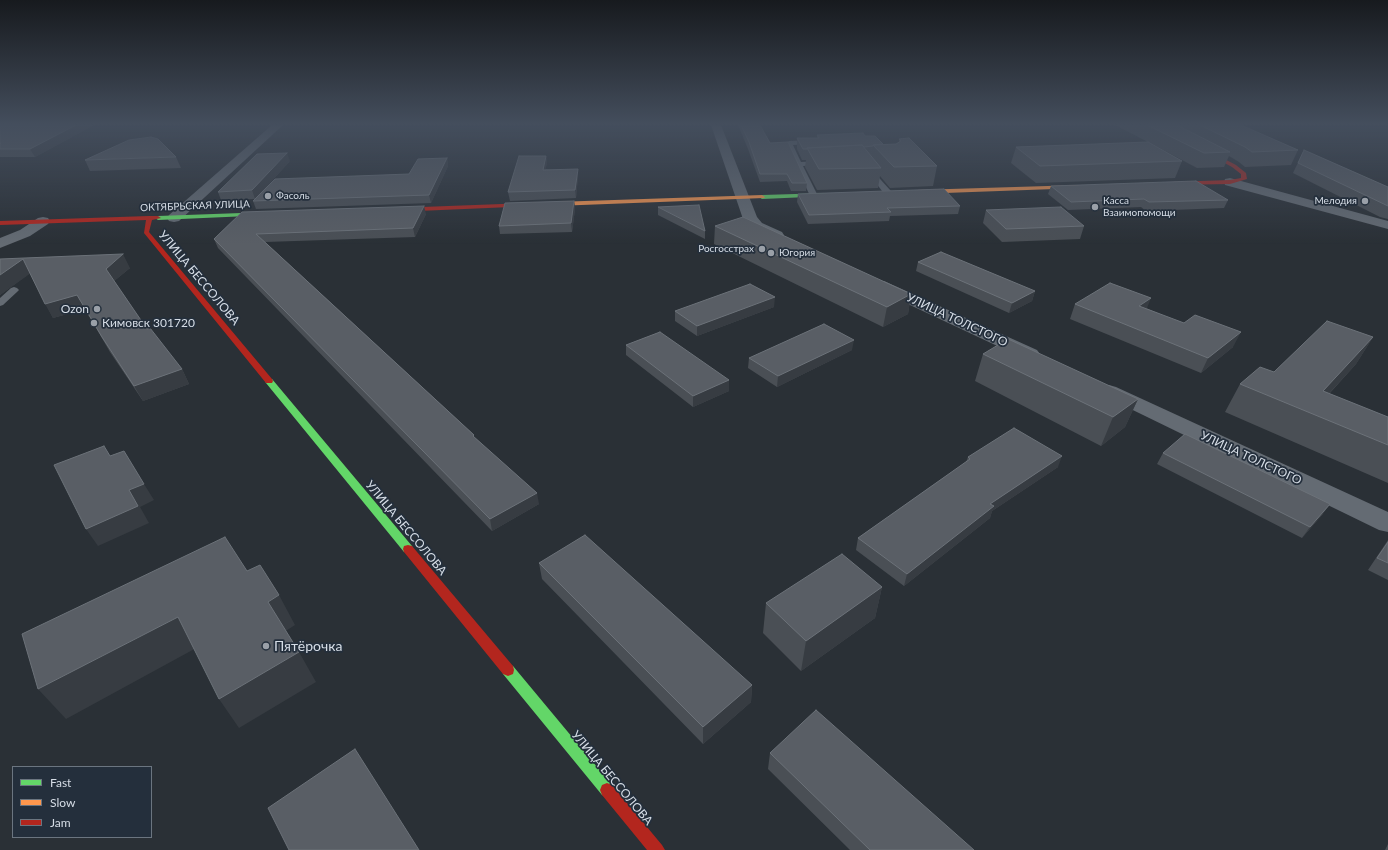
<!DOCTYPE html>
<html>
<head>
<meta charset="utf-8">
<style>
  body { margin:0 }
  #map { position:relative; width:1388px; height:850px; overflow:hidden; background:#2a3036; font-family:Lato,sans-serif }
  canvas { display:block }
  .legend { position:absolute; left:12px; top:766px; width:140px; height:72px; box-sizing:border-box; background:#242f3c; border:1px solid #6b7580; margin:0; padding:5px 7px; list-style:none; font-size:12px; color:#d6dde6 }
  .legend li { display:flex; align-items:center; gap:8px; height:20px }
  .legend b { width:20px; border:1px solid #6b7580 }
</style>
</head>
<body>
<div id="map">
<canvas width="1388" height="850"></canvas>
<ul class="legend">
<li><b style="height:5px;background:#63d668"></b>Fast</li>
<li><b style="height:5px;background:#ff974d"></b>Slow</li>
<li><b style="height:5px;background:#b3261e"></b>Jam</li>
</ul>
</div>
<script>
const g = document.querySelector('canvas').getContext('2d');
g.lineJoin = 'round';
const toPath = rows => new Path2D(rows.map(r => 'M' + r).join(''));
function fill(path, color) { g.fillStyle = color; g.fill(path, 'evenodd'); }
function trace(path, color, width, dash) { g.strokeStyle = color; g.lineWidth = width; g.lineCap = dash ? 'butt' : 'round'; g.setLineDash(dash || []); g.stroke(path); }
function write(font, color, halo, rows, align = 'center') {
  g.font = font + ' Lato,sans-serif'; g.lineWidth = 3.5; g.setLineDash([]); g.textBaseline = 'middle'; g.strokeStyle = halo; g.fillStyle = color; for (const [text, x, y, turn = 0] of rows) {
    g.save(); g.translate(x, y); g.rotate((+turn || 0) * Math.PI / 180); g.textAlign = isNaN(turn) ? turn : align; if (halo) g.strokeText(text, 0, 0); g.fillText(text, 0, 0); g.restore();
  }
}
const lane = toPath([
  [789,141,813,140,816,142,813,144,793,145,801,162,822,161,825,163,822,165,803,166,818,196,817,198,814,198,810,196,786,143,789,141],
  [867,169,871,169,891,191,891,195,885,195,867,171,867,169],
  [14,287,17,288,19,290,17,292,3,305,0,306,0,298,11,288,14,287]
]);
const street = toPath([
  [272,125,283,125,179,221,174,222,169,221,167,218,169,215,272,125],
  [711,125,721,125,757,217,762,223,782,232,784,235,782,238,777,239,772,238,752,229,743,219,711,125],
  [1230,178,1388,221,1388,229,1225,185,1224,182,1225,179,1230,178],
  [43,217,48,218,50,221,48,224,30,236,0,248,0,238,20,230,38,218,43,217],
  [884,281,1037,350,1040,354,1037,358,1030,360,1023,358,878,290,876,286,878,282,884,281],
  [1109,385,1116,387,1388,512,1388,532,1379,530,1102,395,1099,391,1102,387,1109,385]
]);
const fast = toPath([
  [828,193,831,195,830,196,762,199,759,197,762,195,828,193],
  [269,212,272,214,271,215,158,220,155,218,158,216,269,212],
  [266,379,272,379,412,546,413,549,412,552,408,553,404,552,266,383,265,381,266,379],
  [508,664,513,666,612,785,614,790,612,795,607,797,602,795,503,674,502,670,503,666,508,664]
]);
const slow = toPath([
  [1080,185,1083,187,1082,188,917,194,914,192,917,190,1080,185],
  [762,195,765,197,764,198,555,206,552,204,555,202,762,195]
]);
const jam = toPath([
  [1154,125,1159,125,1236,165,1246,173,1247,179,1230,184,1168,185,1168,183,1170,182,1230,180,1241,178,1241,174,1232,167,1154,125],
  [555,202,558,204,557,205,395,212,392,210,395,208,555,202],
  [149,216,158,216,161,218,152,220,149,232,272,379,273,381,272,383,266,383,144,233,146,220,0,225,0,221,149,216],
  [408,545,412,546,513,666,514,670,513,674,508,676,503,674,404,552,403,549,404,546,408,545],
  [607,783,612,785,662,845,665,850,647,850,602,795,600,790,602,785,607,783]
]);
const wall = toPath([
  [0,125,94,125,35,157,0,157],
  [738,125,760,125,770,143,807,183,806,191,791,191,787,181,760,182,748,149],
  [1115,125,1241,125,1298,150,1291,165,1245,167,1239,162,1229,156,1224,167,1197,168,1152,144,1182,161,1175,178,1036,183,1011,163,1016,147,1148,142],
  [817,135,865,136,883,144,896,144,899,142,899,139,937,166,933,186,890,188,880,176,878,188,817,190,805,167,806,160,802,160,797,149,797,138,817,138],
  [1304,150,1388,187,1388,219,1380,217,1293,173],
  [546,156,547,163,545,169,578,176,576,198,510,201,508,192],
  [176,157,181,168,90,171,85,160],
  [447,158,448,166,431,203,256,209,253,201,409,174],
  [290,161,255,199,221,200,218,192],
  [1051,186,1228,200,1224,208,1146,211,1141,207,1068,210,1048,194],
  [798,194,960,206,958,214,890,216,889,221,808,224,797,202],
  [574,201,575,209,572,232,500,234,499,226],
  [658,207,705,231,705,239,658,215],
  [986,210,1084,226,1080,239,1002,242,983,223],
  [242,212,426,214,415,237,265,242,474,435,474,437,539,504,492,531,218,248,214,239],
  [715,226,911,294,908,314,883,327,714,244],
  [0,259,130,268,114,281,147,329,182,369,189,384,143,401,110,352,85,309,53,318,30,273,0,295],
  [918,262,1035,291,1032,301,1009,313,916,271],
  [1075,304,1146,308,1233,347,1201,373,1070,319],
  [774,307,697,336,675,321,675,311],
  [1373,337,1356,364,1329,394,1388,417,1388,483,1225,412,1240,384],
  [626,345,729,380,729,391,693,407,626,355],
  [852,350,777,387,748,368,749,358],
  [983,354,1138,399,1125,427,1101,446,975,381],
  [1163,453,1330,504,1322,515,1302,538,1157,464],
  [968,457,1058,467,992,511,990,518,904,586,856,550,858,538,966,462],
  [1388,540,1388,580,1368,570],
  [539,563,752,685,751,702,703,744,542,579],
  [882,587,875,618,801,671,763,633,766,603],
  [770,753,974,850,850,850,768,769],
  [1388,844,1388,850,1385,850]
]);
const shadedWall = toPath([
  [76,125,94,125,35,157,30,149],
  [287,153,290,161,255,199,252,190],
  [546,156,547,163,544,177,543,170],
  [447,158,448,166,431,203,429,195],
  [578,169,578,176,576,198,575,190],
  [574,201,575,209,572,232,571,223],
  [424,206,426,214,415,237,413,228],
  [123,254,130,268,113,282,106,269],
  [23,259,31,273,0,295,0,275],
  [1035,291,1032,301,1009,313,1012,303],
  [911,294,908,314,883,327,887,307],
  [77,295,85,309,53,318,45,304],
  [775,297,774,307,697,336,697,326],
  [1151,298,1145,313,1139,306],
  [1241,332,1233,347,1201,373,1208,358],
  [1373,337,1356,364,1311,413,1323,391],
  [854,340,852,350,777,387,778,376],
  [182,369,189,384,143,401,134,386],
  [729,380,729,391,693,407,693,396],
  [1138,399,1125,427,1101,446,1113,417],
  [1062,456,1058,467,992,511,990,518,904,586,907,574,990,504],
  [144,484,154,500,140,507,149,523,98,546,86,529,129,490],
  [537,493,539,504,492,531,490,519],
  [1330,504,1322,515,1302,538,1310,527],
  [882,587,875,618,801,671,806,641],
  [279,595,295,625,284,632,268,602],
  [178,617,198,647,66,719,38,689],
  [299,652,316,682,239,728,219,699],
  [752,685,751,702,703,744,703,727]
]);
const building = toPath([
  [0,125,76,125,30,149,0,149,0,144,1,143,0,143,0,125],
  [741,125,760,125,770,143,788,142,807,183,792,183,787,174,760,174,749,142,741,125],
  [1147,125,1177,125,1230,152,1204,153,1147,125],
  [1200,125,1241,125,1298,150,1252,152,1245,147,1200,125],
  [863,133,865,136,875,136,883,144,873,145,873,146,864,147,862,145,807,148,807,149,803,149,797,138,819,138,817,135,863,133],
  [151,137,158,139,176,157,85,160,129,140,151,137],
  [909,138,937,166,894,167,873,145,896,144,901,141,899,139,909,138],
  [1148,142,1182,161,1040,166,1016,147,1148,142],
  [862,145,881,168,819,169,807,148,862,145],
  [1304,150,1388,187,1388,206,1298,163,1304,150],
  [287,153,252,190,218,192,257,154,287,153],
  [519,156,546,156,543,170,578,169,575,190,508,192,519,156],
  [447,158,429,195,253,201,275,179,409,174,418,159,447,158],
  [1196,181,1228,200,1149,202,1144,199,1071,202,1051,186,1196,181],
  [944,189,960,206,887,208,891,212,809,215,798,194,944,189],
  [574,201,571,223,499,226,505,203,574,201],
  [699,205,705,231,658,207,699,205],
  [424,206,413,228,256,234,474,435,473,436,537,493,490,519,214,239,242,212,424,206],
  [1061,207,1084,226,1006,229,986,210,1061,207],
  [743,217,911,294,887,307,715,226,743,217],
  [941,252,1035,291,1012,303,918,262,941,252],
  [123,254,106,269,147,329,150,328,182,369,134,386,102,337,77,295,45,304,23,259,0,275,0,259,123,254],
  [1110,283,1151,298,1139,306,1184,323,1195,315,1241,332,1208,358,1075,304,1110,283],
  [750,284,775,297,697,326,675,311,750,284],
  [1327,321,1373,337,1323,391,1388,417,1388,445,1240,384,1260,367,1274,372,1327,321],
  [824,324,854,340,778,376,749,358,824,324],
  [660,332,729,380,693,396,626,345,660,332],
  [1008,339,1138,399,1113,417,983,354,1008,339],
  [1014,428,1062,456,990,504,994,506,907,574,858,538,970,459,968,457,1014,428],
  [1185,434,1330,504,1310,527,1163,453,1185,434],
  [104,446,110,456,124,451,144,484,129,490,138,506,86,529,54,465,104,446],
  [585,535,752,685,703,727,539,563,585,535],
  [225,537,247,571,260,565,279,595,268,602,299,652,219,699,178,617,38,689,22,634,225,537],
  [1388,542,1388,563,1377,558,1388,542],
  [842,554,882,587,806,641,766,603,842,554],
  [816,710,974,850,870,850,770,753,816,710],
  [355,749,419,850,289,850,268,808,355,749]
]);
const markers = [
  [268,196,4,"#9aa0a8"],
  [1365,201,4,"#9aa0a8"],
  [1095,207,4,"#9aa0a8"],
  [762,249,4,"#9aa0a8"],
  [771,253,4,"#9aa0a8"],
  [97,309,4,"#9aa0a8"],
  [94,323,4,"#9aa0a8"],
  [266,646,4,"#9aa0a8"]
];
const farPoinames = [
  ["Фасоль",276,196],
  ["Касса",1103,201],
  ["Взаимопомощи",1103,213],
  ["Мелодия",1357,201,"right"],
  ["Росгосстрах",754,249,"right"],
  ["Югория",779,253]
];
const farStreetnames = [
  ["ОКТЯБРЬСКАЯ УЛИЦА",195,206,-2]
];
const streetNames = [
  ["УЛИЦА БЕССОЛОВА",199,278,50],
  ["УЛИЦА ТОЛСТОГО",957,320,25],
  ["УЛИЦА ТОЛСТОГО",1251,458,25],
  ["УЛИЦА БЕССОЛОВА",406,528,50],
  ["УЛИЦА БЕССОЛОВА",612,778,50]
];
const poiNames = [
  ["Ozon",89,309],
  ["Кимовск 301720",102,323,"left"]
];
const nearPoinames = [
  ["Пятёрочка",274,646]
];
fill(lane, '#646b73');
fill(street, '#646b73');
fill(fast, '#63d668');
fill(slow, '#ff974d');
fill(jam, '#b3261e');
fill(wall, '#4a4f55');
fill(shadedWall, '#373c42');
fill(building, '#595e65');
trace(building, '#6c7279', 1);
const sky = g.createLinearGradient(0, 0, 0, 244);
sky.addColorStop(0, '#171a1e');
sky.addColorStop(0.51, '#444e5d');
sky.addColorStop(1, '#444e5d00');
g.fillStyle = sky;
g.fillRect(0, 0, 1388, 244);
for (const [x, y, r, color] of markers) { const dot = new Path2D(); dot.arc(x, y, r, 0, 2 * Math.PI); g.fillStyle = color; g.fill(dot); trace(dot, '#242f3c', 1.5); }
write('10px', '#d6dde6', '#242f3c', farPoinames, 'left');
write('10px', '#d6dde6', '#242f3c', farStreetnames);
write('12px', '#d6dde6', '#242f3c', streetNames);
write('12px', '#d6dde6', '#242f3c', poiNames, 'right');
write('14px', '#d6dde6', '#242f3c', nearPoinames, 'left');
</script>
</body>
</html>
